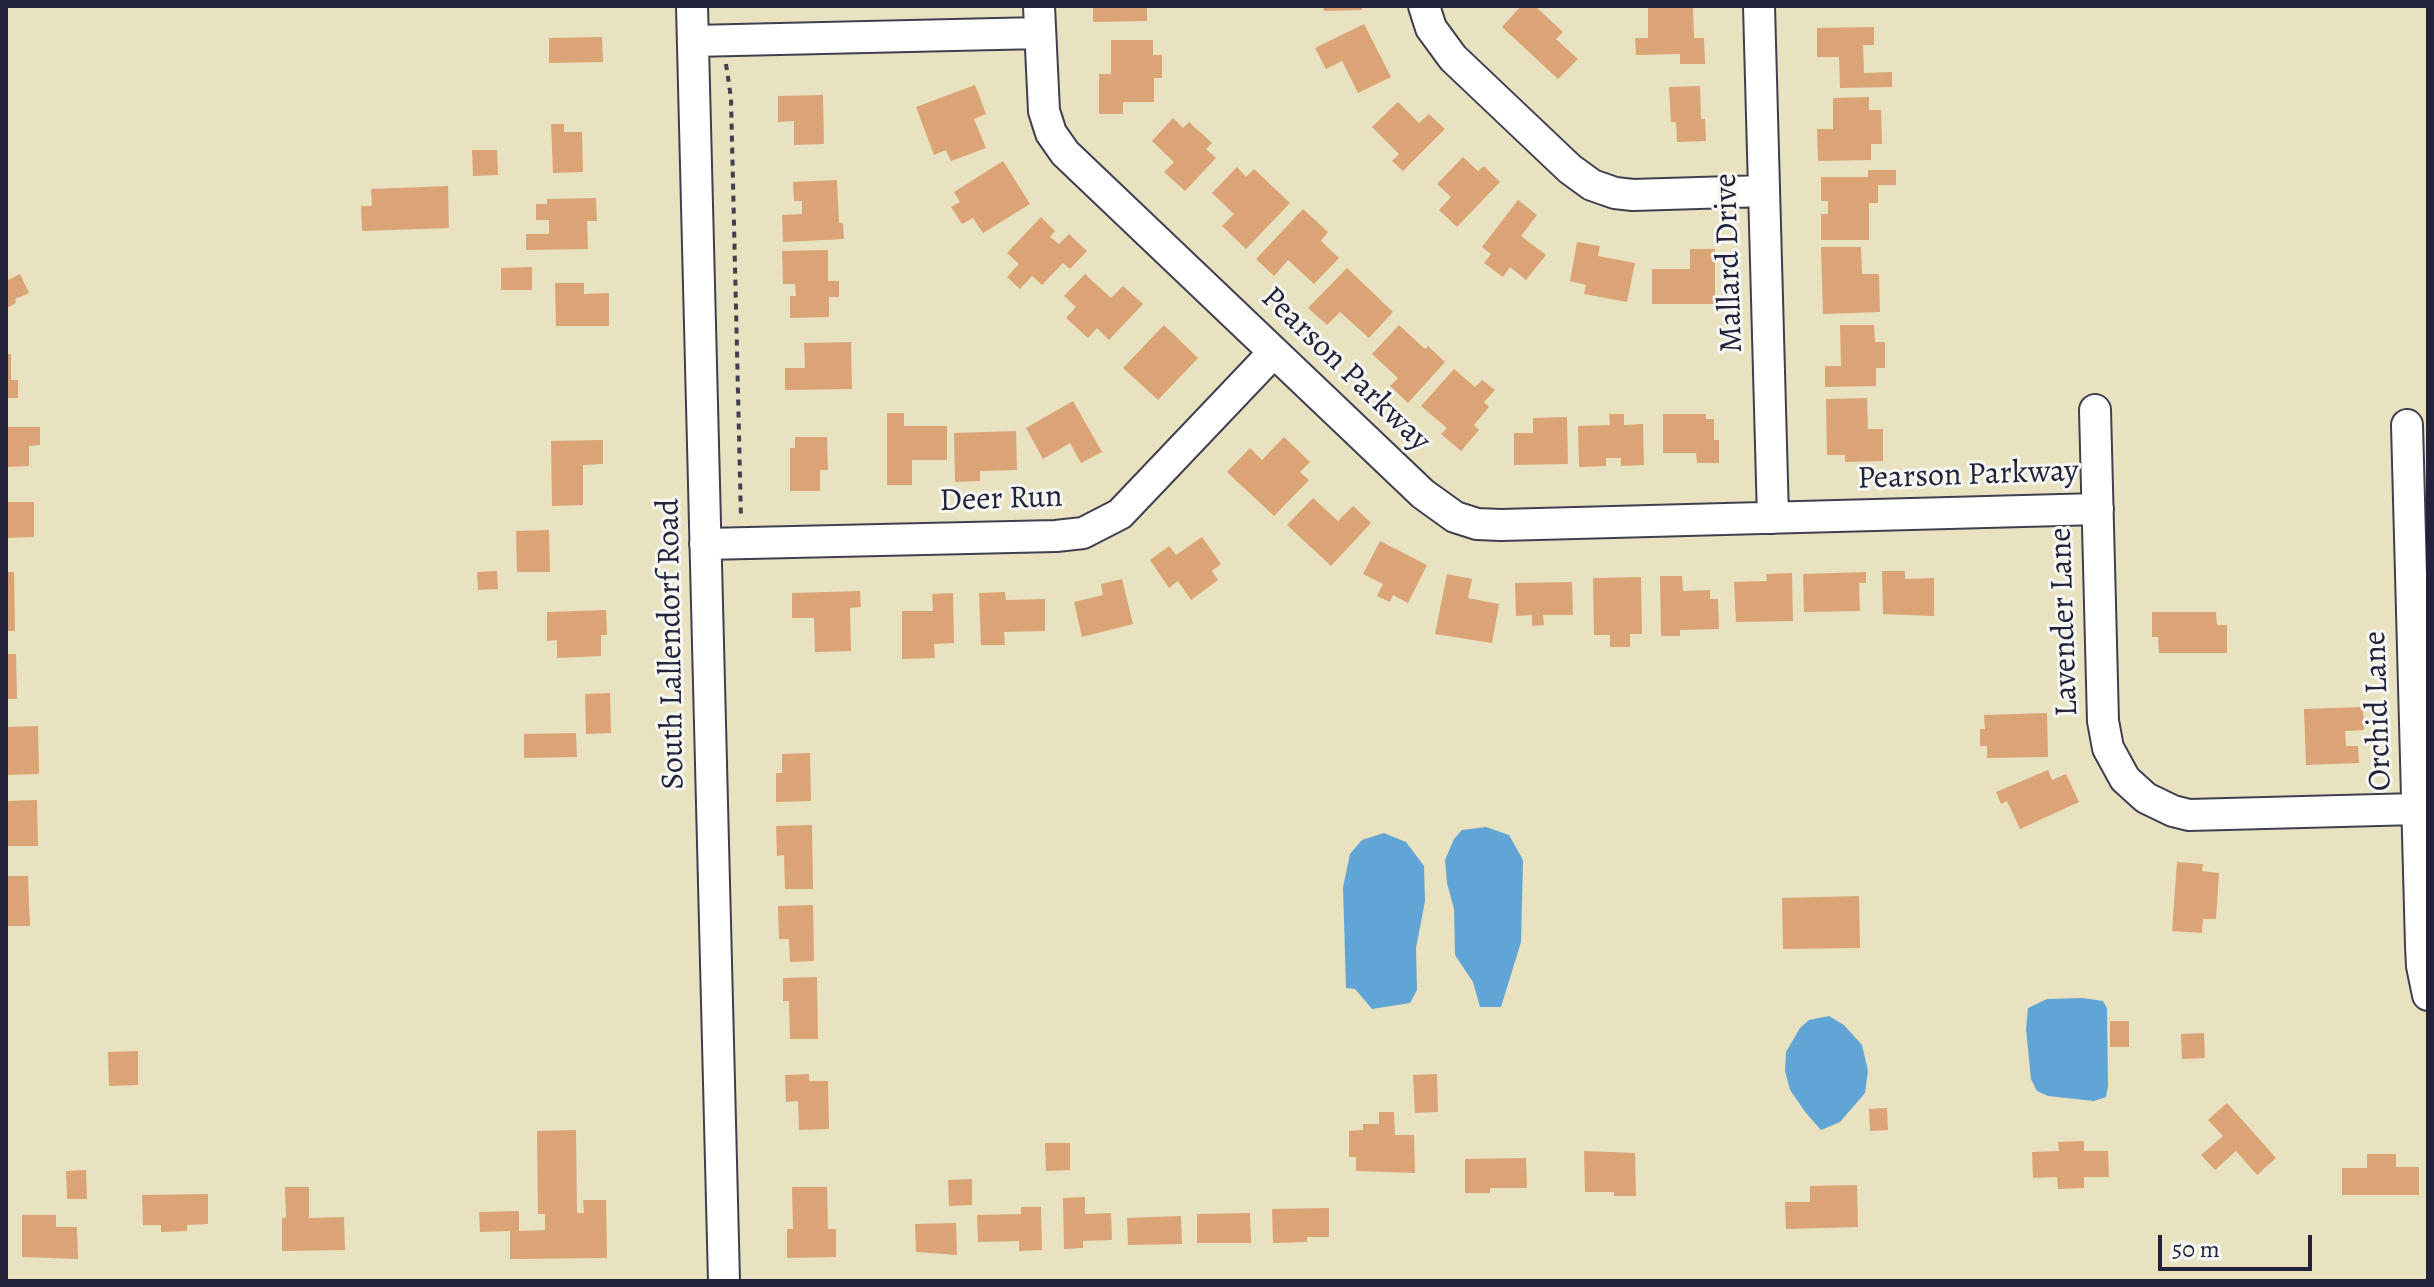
<!DOCTYPE html>
<html>
<head>
<meta charset="utf-8">
<style>
  body { margin:0 }
  #map { position:relative; width:2434px; height:1287px; overflow:hidden; background:#e9e2c1; font-family:Alegreya,serif }
  canvas { display:block }
  .frame { position:absolute; inset:0; border:8px solid #22223b; pointer-events:none }
  .scale { position:absolute; left:2158px; top:1235px; width:154px; height:36px; box-sizing:border-box; border:4px solid #22223b; border-top:0; padding-left:10px; font-size:24px; line-height:28px; white-space:nowrap; color:#22223b; -webkit-text-stroke:6px #f6f6f2; paint-order:stroke }
</style>
</head>
<body>
<div id="map">
<canvas width="2434" height="1287"></canvas>
<div class="frame"></div>
<div class="scale">50 m</div>
</div>
<script>
const g = document.querySelector('canvas').getContext('2d');
g.lineJoin = 'round';
function fill(path, color) { g.fillStyle = color; g.fill(path, 'evenodd'); }
const toPath = rows => new Path2D(rows.map(r => 'M' + r).join(''));
function trace(path, color, width, dash) { g.strokeStyle = color; g.lineWidth = width; g.lineCap = dash ? 'butt' : 'round'; g.setLineDash(dash || []); g.stroke(path); }
function write(font, color, halo, rows, align = 'center') {
  g.font = font + ' Alegreya,serif'; g.lineWidth = 6; g.setLineDash([]); g.textBaseline = 'middle'; g.strokeStyle = halo; g.fillStyle = color; for (const [text, x, y, turn = 0] of rows) {
    g.save(); g.translate(x, y); g.rotate((+turn || 0) * Math.PI / 180); g.textAlign = isNaN(turn) ? turn : align; if (halo) g.strokeText(text, 0, 0); g.fillText(text, 0, 0); g.restore();
  }
}
const water = toPath([
  [1486,827,1509,835,1523,860,1521,942,1501,1007,1480,1007,1473,982,1455,955,1454,909,1447,883,1445,860,1454,839,1462,830],
  [1384,833,1406,842,1424,866,1425,901,1416,948,1417,990,1410,1003,1372,1009,1355,989,1346,988,1343,887,1350,854,1362,840],
  [2083,998,2103,1001,2107,1008,2108,1086,2106,1097,2094,1101,2048,1096,2037,1091,2031,1079,2026,1029,2028,1008,2047,999],
  [1829,1016,1844,1025,1862,1045,1868,1071,1865,1093,1840,1122,1821,1130,1806,1113,1790,1090,1785,1071,1786,1052,1800,1028,1809,1020]
]);
const building = toPath([
  [1093,6,1147,6,1147,21,1093,22],
  [1323,6,1362,6,1362,10,1324,11],
  [1521,6,1535,6,1563,32,1556,39,1578,59,1558,79,1502,27],
  [1693,6,1694,38,1704,38,1705,64,1680,64,1680,54,1636,55,1635,38,1648,38,1648,7],
  [1364,24,1391,77,1358,93,1342,61,1326,69,1315,48],
  [1874,27,1874,45,1863,45,1864,73,1892,72,1892,87,1840,88,1839,57,1817,57,1817,28],
  [602,37,603,62,549,63,549,38],
  [1111,40,1153,40,1153,55,1162,55,1162,78,1154,78,1154,102,1123,102,1123,114,1099,114,1099,74,1111,74],
  [975,85,986,114,974,119,986,148,951,161,946,150,934,155,916,107],
  [1700,86,1701,119,1705,119,1706,141,1677,142,1676,122,1671,122,1669,87],
  [823,95,824,144,794,145,794,121,778,122,778,96],
  [1869,97,1869,110,1881,110,1882,144,1871,144,1871,160,1818,161,1817,129,1833,129,1833,98],
  [1398,102,1419,123,1429,114,1445,129,1403,171,1392,161,1399,154,1372,127],
  [1173,118,1183,128,1189,122,1212,143,1206,149,1216,158,1185,191,1164,172,1174,162,1152,141],
  [551,124,564,124,564,132,582,132,583,172,553,173],
  [472,150,497,150,498,175,473,176],
  [1463,157,1478,171,1484,166,1500,182,1457,227,1439,210,1451,197,1437,184],
  [1003,161,1030,204,983,233,973,218,962,224,951,207,960,202,954,192],
  [1237,167,1246,177,1254,169,1290,203,1246,249,1222,226,1234,214,1212,193],
  [1868,170,1896,170,1896,185,1878,185,1878,203,1869,203,1869,240,1821,240,1821,214,1828,214,1828,201,1821,201,1821,177,1868,177],
  [837,180,839,223,843,223,844,239,783,242,782,215,802,214,802,201,794,201,793,182],
  [448,186,449,228,362,231,361,206,372,206,371,189],
  [596,198,597,221,587,221,588,249,526,250,526,234,549,234,549,220,536,220,536,204,547,204,547,199],
  [1518,200,1537,215,1521,236,1546,255,1526,280,1510,267,1503,277,1484,263,1491,254,1482,247],
  [1303,209,1328,232,1321,241,1339,258,1314,284,1288,260,1274,276,1256,259],
  [1041,217,1055,231,1050,237,1059,244,1069,234,1087,251,1070,269,1063,263,1042,285,1032,276,1020,289,1007,277,1019,264,1007,253],
  [1577,242,1600,246,1598,256,1635,263,1627,302,1584,294,1586,285,1570,281],
  [1821,247,1861,247,1862,274,1879,274,1880,312,1823,314],
  [1690,249,1715,249,1715,304,1652,304,1652,269,1690,269],
  [828,250,828,281,839,281,839,297,829,297,829,317,790,318,790,296,796,296,795,284,783,284,782,251],
  [532,267,532,290,501,290,501,268],
  [1347,268,1393,312,1369,338,1340,312,1327,325,1308,308],
  [20,274,29,293,15,299,16,303,6,308,6,275,8,280],
  [1085,274,1111,298,1123,286,1143,304,1109,340,1097,328,1088,338,1066,318,1076,307,1064,296],
  [555,283,584,283,584,294,609,293,609,326,556,326],
  [1164,325,1198,358,1158,400,1123,368],
  [1399,325,1425,349,1428,346,1445,362,1408,403,1390,386,1398,378,1372,354],
  [1840,325,1874,325,1875,342,1885,342,1885,368,1876,368,1876,386,1825,387,1825,366,1841,366],
  [851,342,852,389,785,390,785,368,805,368,804,343],
  [6,354,11,354,11,380,18,380,18,398,6,398],
  [1454,369,1475,387,1482,380,1495,390,1484,402,1489,407,1474,425,1479,430,1461,451,1441,434,1447,428,1421,406],
  [1867,398,1868,429,1883,429,1883,461,1845,462,1845,455,1827,455,1826,399],
  [1073,401,1102,452,1081,463,1070,443,1043,459,1026,428],
  [887,413,904,413,904,426,947,426,947,460,912,460,912,485,887,485],
  [1609,414,1624,414,1624,425,1643,424,1644,465,1621,466,1621,458,1606,458,1606,466,1579,467,1578,426,1610,425],
  [1663,414,1706,414,1706,419,1714,419,1714,440,1719,440,1719,463,1697,463,1696,453,1663,453],
  [1567,417,1568,464,1514,465,1514,433,1533,433,1533,418],
  [6,427,40,427,40,445,29,446,29,466,6,467],
  [1016,431,1017,470,980,471,980,481,955,482,954,433],
  [795,437,827,437,828,470,820,470,820,491,790,491,790,448,795,448],
  [1284,437,1310,462,1300,472,1309,480,1274,516,1227,472,1250,448,1262,460],
  [603,440,603,464,583,465,583,505,552,506,551,441],
  [1313,498,1338,521,1353,506,1371,523,1331,566,1287,525],
  [6,502,34,502,34,537,6,538],
  [549,530,550,572,517,572,516,531],
  [1202,537,1221,564,1212,571,1218,580,1191,600,1178,581,1169,588,1150,560,1169,546,1176,555],
  [1380,541,1427,565,1408,603,1393,595,1390,602,1377,596,1383,584,1363,574],
  [497,571,498,589,478,590,477,572],
  [1882,571,1905,571,1905,579,1934,578,1934,616,1883,614],
  [6,572,14,572,15,631,6,631],
  [1866,572,1866,583,1859,583,1860,611,1804,612,1803,574],
  [1792,573,1793,621,1736,622,1734,582,1767,581,1766,574],
  [1447,574,1472,579,1468,598,1499,604,1492,643,1435,634],
  [1660,576,1682,576,1683,591,1710,590,1710,599,1718,599,1719,629,1680,630,1680,636,1661,636],
  [1641,577,1642,634,1630,634,1630,647,1610,647,1610,635,1594,635,1593,578],
  [1122,579,1133,624,1082,637,1074,602,1103,595,1101,584],
  [1572,582,1573,615,1543,615,1544,625,1532,626,1532,615,1516,616,1515,583],
  [860,591,861,607,850,608,851,651,815,652,814,618,792,618,792,593],
  [1005,592,1006,600,1045,599,1045,631,1004,632,1005,645,981,645,979,593],
  [953,593,954,643,934,644,935,658,902,659,902,611,933,611,932,594],
  [606,610,607,635,601,635,601,656,557,658,557,640,547,641,547,612],
  [2152,612,2216,612,2217,625,2227,625,2227,653,2159,653,2158,637,2152,637],
  [6,654,16,654,17,699,6,699],
  [610,693,611,733,586,734,585,694],
  [2363,707,2364,730,2345,731,2346,746,2358,746,2359,763,2306,765,2304,709],
  [2047,713,2048,757,1987,758,1987,746,1980,746,1980,729,1985,729,1984,715],
  [38,726,39,774,6,775,6,727],
  [576,733,577,757,524,758,524,734],
  [810,753,811,801,776,802,776,773,782,773,782,754],
  [2048,770,2052,780,2066,774,2079,802,2020,829,2007,801,2001,804,1996,792],
  [37,800,38,846,6,846,6,801],
  [812,825,813,889,785,889,784,855,777,856,776,826],
  [2177,862,2203,864,2202,871,2219,873,2216,919,2203,919,2202,933,2172,931],
  [6,876,28,876,30,926,6,926],
  [1859,896,1860,948,1783,949,1782,898],
  [813,905,814,961,790,962,789,939,779,939,778,906],
  [817,977,818,1039,790,1039,789,1001,783,1001,783,978],
  [2110,1021,2129,1021,2129,1047,2110,1047],
  [2204,1033,2205,1058,2182,1059,2181,1034],
  [138,1051,138,1085,109,1086,108,1052],
  [809,1074,809,1081,828,1081,829,1129,799,1130,798,1101,786,1102,785,1075],
  [1437,1074,1438,1112,1415,1113,1413,1075],
  [2227,1103,2276,1158,2257,1175,2236,1151,2215,1170,2201,1155,2223,1136,2208,1120],
  [1887,1108,1888,1130,1870,1131,1869,1109],
  [1379,1112,1394,1112,1395,1135,1414,1135,1415,1173,1356,1171,1356,1157,1349,1157,1349,1131,1363,1130,1363,1124,1379,1124],
  [576,1130,577,1213,584,1213,583,1200,606,1200,607,1258,510,1259,510,1231,480,1232,479,1212,519,1211,519,1231,545,1230,545,1214,538,1214,537,1131],
  [2084,1141,2084,1151,2108,1151,2109,1177,2084,1177,2084,1188,2058,1189,2057,1177,2033,1178,2032,1152,2059,1151,2058,1142],
  [1045,1143,1070,1143,1070,1170,1046,1171],
  [1584,1151,1635,1153,1636,1196,1614,1196,1614,1192,1585,1192],
  [2367,1154,2396,1154,2396,1167,2419,1167,2419,1195,2342,1195,2342,1168,2367,1168],
  [1526,1158,1527,1188,1490,1188,1490,1193,1465,1193,1465,1159],
  [86,1170,87,1199,67,1199,66,1171],
  [972,1179,972,1205,949,1206,948,1180],
  [1857,1185,1858,1227,1786,1229,1785,1202,1810,1202,1810,1186],
  [285,1187,309,1187,309,1218,344,1217,345,1250,282,1251,282,1218,286,1218],
  [792,1187,827,1187,828,1229,836,1229,836,1257,787,1258,787,1229,793,1229],
  [208,1194,208,1224,187,1225,187,1231,161,1232,161,1225,143,1225,142,1195],
  [1085,1197,1085,1214,1111,1213,1112,1240,1083,1241,1083,1248,1064,1249,1063,1198],
  [1021,1207,1041,1207,1042,1250,1019,1251,1019,1241,978,1242,977,1215,1021,1214],
  [1329,1208,1329,1237,1307,1237,1307,1242,1273,1243,1272,1209],
  [1250,1213,1251,1243,1197,1243,1197,1214],
  [22,1215,56,1215,56,1227,77,1227,78,1259,22,1257],
  [1181,1216,1182,1244,1128,1245,1127,1218],
  [956,1223,957,1255,916,1252,915,1224]
]);
const path = toPath([
  [726,64,731,98,741,519]
]);
const minor = toPath([
  [692,6,724,1281],
  [1039,6,1044,111,1051,133,1065,153,1423,494,1455,517,1477,524,1501,525,2098,509],
  [1424,6,1431,28,1453,58,1570,169,1592,185,1615,193,1633,195,1764,191],
  [1759,6,1773,518],
  [693,41,1040,33],
  [2095,410,2103,721,2108,748,2125,779,2146,798,2173,811,2189,815,2417,809],
  [2407,425,2421,946,2422,966,2428,995],
  [705,544,1056,536,1083,533,1120,514,1274,352]
]);
const streetNames = [
  ["Mallard Drive",1730,263,-92],
  ["Pearson Parkway",1345,370,44],
  ["Pearson Parkway",1968,476,-2],
  ["Deer Run",1001,500,-2],
  ["Lavender Lane",2065,622,-92],
  ["South Lallendorf Road",672,644,-91],
  ["Orchid Lane",2379,711,-92]
];
fill(water, '#60a5d5');
fill(building, '#daa476');
trace(minor, '#403f4f', 34);
trace(path, '#403f4f', 4, [6, 6]);
trace(minor, '#fff', 30);
write('32px', '#22223b', '#f6f6f2', streetNames);
</script>
</body>
</html>
